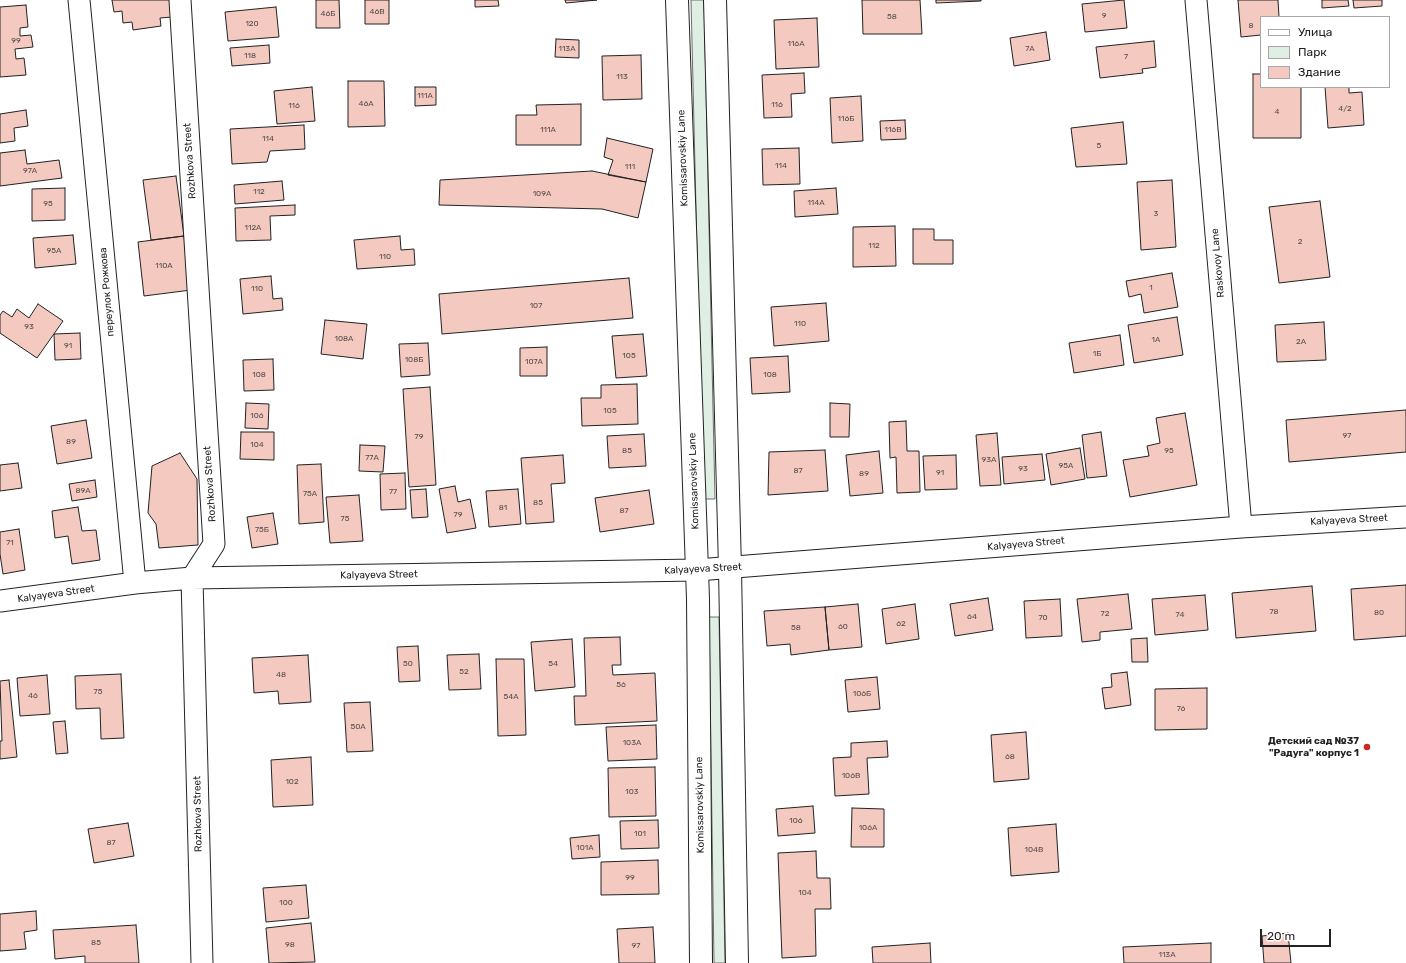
<!DOCTYPE html>
<html>
<head>
<meta charset="utf-8">
<style>
  body { margin:0 }
  #map { position:relative; width:1406px; height:963px; overflow:hidden; background:#fff; font-family:Rubik,sans-serif }
  canvas { display:block }
  .legend { position:absolute; left:1260px; top:16px; width:130px; height:72px; box-sizing:border-box; background:#fff; border:1px solid #a7a7a7; margin:0; padding:5px 7px; list-style:none; font-size:12px; color:#222 }
  .legend li { display:flex; align-items:center; gap:8px; height:20px }
  .legend b { width:20px; border:1px solid #a7a7a7 }
  .scale { position:absolute; left:1260px; top:929px; width:71px; height:18px; box-sizing:border-box; border:2px solid #222; border-top:0; padding-left:5px; font-size:12px; line-height:14px; white-space:nowrap; color:#222; -webkit-text-stroke:3px #fff; paint-order:stroke }
</style>
</head>
<body>
<div id="map">
<canvas width="1406" height="963"></canvas>
<ul class="legend">
<li><b style="height:5px;background:#fff"></b>Улица</li>
<li><b style="height:11px;background:#e0efe3"></b>Парк</li>
<li><b style="height:11px;background:#f3c9c0"></b>Здание</li>
</ul>
<div class="scale">20 m</div>
</div>
<script>
const g = document.querySelector('canvas').getContext('2d');
g.lineJoin = 'round';
function fill(path, color) { g.fillStyle = color; g.fill(path, 'evenodd'); }
const toPath = rows => new Path2D(rows.map(r => 'M' + r).join(''));
function trace(path, color, width, dash) { g.strokeStyle = color; g.lineWidth = width; g.lineCap = dash ? 'butt' : 'round'; g.setLineDash(dash || []); g.stroke(path); }
function write(font, color, halo, rows, align = 'center') {
  g.font = font + ' Rubik,sans-serif'; g.lineWidth = 3; g.setLineDash([]); g.textBaseline = 'middle'; g.strokeStyle = halo; g.fillStyle = color; for (const [text, x, y, turn = 0] of rows) {
    g.save(); g.translate(x, y); g.rotate((+turn || 0) * Math.PI / 180); g.textAlign = isNaN(turn) ? turn : align; if (halo) g.strokeText(text, 0, 0); g.fillText(text, 0, 0); g.restore();
  }
}
const green = toPath([
  [691,0,704,0,715,499,703,499,691,0],
  [709,617,719,617,725,963,714,963,709,617]
]);
const building = toPath([
  [112,0,170,0,172,17,160,18,161,26,133,30,132,22,123,23,122,11,114,12,112,0],
  [316,0,339,0,340,28,316,28,316,0],
  [365,0,389,0,389,24,365,24,365,0],
  [475,0,498,0,499,6,475,7,475,0],
  [565,0,597,0,566,3,565,0],
  [862,0,920,0,922,34,863,34,862,0],
  [936,0,981,0,981,1,936,3,936,0],
  [1124,0,1127,28,1085,32,1082,4,1124,0],
  [1238,0,1278,0,1279,17,1261,17,1261,35,1241,37,1238,0],
  [1322,0,1348,0,1349,6,1322,8,1322,0],
  [1353,0,1382,0,1382,6,1354,8,1353,0],
  [26,5,28,27,20,28,20,36,31,35,33,47,15,49,16,59,24,58,26,75,0,77,0,7,26,5],
  [276,7,279,37,228,41,225,12,276,7],
  [817,18,819,67,776,69,774,20,817,18],
  [1046,32,1050,60,1014,66,1010,38,1046,32],
  [556,39,579,40,579,58,555,57,556,39],
  [1154,41,1156,67,1142,69,1143,73,1100,78,1096,47,1154,41],
  [269,45,270,63,232,66,230,48,269,45],
  [641,55,642,99,603,100,602,56,641,55],
  [804,73,805,93,791,94,792,117,764,118,762,75,804,73],
  [1253,74,1261,74,1261,87,1301,87,1301,138,1253,138,1253,74],
  [348,81,384,81,385,126,348,127,348,81],
  [312,87,315,121,277,124,274,91,312,87],
  [415,87,436,87,436,105,415,106,415,87],
  [1325,87,1349,87,1349,93,1362,92,1364,125,1328,128,1325,87],
  [861,96,863,141,832,143,830,98,861,96],
  [581,104,581,145,516,145,516,115,537,115,536,105,581,104],
  [26,110,28,126,14,128,15,141,0,143,0,114,26,110],
  [905,120,906,139,881,140,880,121,905,120],
  [1123,122,1127,164,1076,167,1071,128,1123,122],
  [304,125,305,149,270,151,267,162,232,164,230,129,304,125],
  [607,138,653,149,646,182,608,175,613,160,604,157,607,138],
  [799,148,800,184,763,185,762,149,799,148],
  [25,150,27,164,59,160,62,178,0,186,0,153,25,150],
  [592,171,646,182,638,218,602,209,439,205,440,180,592,171],
  [176,176,184,236,151,240,143,180,176,176],
  [1172,180,1176,247,1141,250,1137,182,1172,180],
  [282,181,284,200,235,204,234,185,282,181],
  [65,188,65,220,32,221,32,189,65,188],
  [836,188,838,214,795,217,794,191,836,188],
  [1320,201,1330,277,1279,283,1269,207,1320,201],
  [295,205,295,215,270,216,271,240,236,241,235,208,295,205],
  [895,226,896,266,853,267,853,227,895,226],
  [913,229,934,229,934,240,953,240,953,264,913,264,913,229],
  [73,235,76,264,35,268,33,238,73,235],
  [184,236,191,290,144,296,138,242,184,236],
  [400,236,401,250,414,249,415,265,357,269,354,240,400,236],
  [1172,273,1178,307,1144,313,1141,294,1129,297,1126,281,1172,273],
  [271,276,273,299,282,298,283,310,243,314,240,279,271,276],
  [629,278,633,318,442,334,439,294,629,278],
  [826,303,829,341,774,346,771,307,826,303],
  [38,304,63,321,37,358,0,333,0,315,3,311,12,317,17,309,29,318,38,304],
  [1177,317,1183,355,1134,363,1128,325,1177,317],
  [325,320,367,324,363,359,321,354,325,320],
  [1324,322,1326,360,1277,362,1275,325,1324,322],
  [80,333,81,359,55,360,54,334,80,333],
  [643,334,647,376,616,378,612,336,643,334],
  [1120,335,1124,365,1074,373,1069,343,1120,335],
  [428,343,430,375,401,377,399,344,428,343],
  [547,347,547,376,520,376,520,348,547,347],
  [788,356,790,392,752,394,750,358,788,356],
  [273,359,274,390,244,391,243,360,273,359],
  [637,384,638,424,582,426,581,398,601,398,601,385,637,384],
  [430,387,436,485,409,487,403,389,430,387],
  [246,403,269,404,268,429,245,428,246,403],
  [830,403,850,404,849,437,830,437,830,403],
  [1406,410,1406,452,1289,462,1286,420,1406,410],
  [1185,413,1197,485,1130,497,1123,460,1149,456,1147,446,1160,443,1156,418,1185,413],
  [86,420,92,458,57,464,51,426,86,420],
  [906,421,907,451,919,451,920,492,897,493,896,457,890,458,889,422,906,421],
  [241,432,274,432,274,460,240,459,241,432],
  [1101,432,1107,476,1087,478,1082,435,1101,432],
  [997,433,1001,485,980,486,976,435,997,433],
  [644,434,646,466,609,468,607,436,644,434],
  [360,445,385,446,383,472,359,471,360,445],
  [1080,448,1085,479,1051,485,1046,454,1080,448],
  [825,450,828,491,768,495,769,452,825,450],
  [879,451,883,493,850,496,846,455,879,451],
  [180,453,197,479,198,545,159,548,156,524,148,513,152,466,180,453],
  [1042,454,1045,480,1004,484,1002,457,1042,454],
  [563,455,565,483,551,484,554,522,526,524,521,458,563,455],
  [956,455,957,489,925,490,923,456,956,455],
  [18,463,22,488,0,491,0,465,18,463],
  [321,464,324,522,299,524,297,465,321,464],
  [405,473,406,509,381,510,380,474,405,473],
  [95,480,97,497,72,501,69,484,95,480],
  [455,486,458,502,470,499,476,528,447,533,439,489,455,486],
  [426,489,428,517,412,518,410,490,426,489],
  [518,489,521,524,489,527,486,491,518,489],
  [649,490,654,524,600,532,595,498,649,490],
  [359,495,363,541,330,543,326,497,359,495],
  [78,507,82,531,96,530,100,560,72,564,68,536,55,538,52,511,78,507],
  [273,513,278,544,252,548,247,517,273,513],
  [19,529,25,570,3,574,0,554,0,532,19,529],
  [1406,585,1406,636,1354,640,1351,589,1406,585],
  [1312,586,1316,631,1236,638,1232,593,1312,586],
  [1128,594,1132,629,1100,632,1100,640,1082,642,1077,599,1128,594],
  [1205,595,1208,630,1155,635,1152,599,1205,595],
  [988,598,993,630,955,636,950,604,988,598],
  [1060,599,1062,636,1026,638,1024,601,1060,599],
  [858,604,862,647,829,650,825,607,858,604],
  [915,604,919,639,886,644,882,609,915,604],
  [825,607,829,650,791,655,790,644,767,646,764,611,825,607],
  [620,637,621,665,612,665,613,675,655,673,657,721,575,725,574,696,586,696,584,638,620,637],
  [1147,638,1148,662,1132,662,1131,639,1147,638],
  [572,639,575,687,535,691,531,642,572,639],
  [418,646,420,681,399,682,397,647,418,646],
  [479,654,481,689,449,690,447,655,479,654],
  [308,655,311,702,279,704,278,691,254,693,252,658,308,655],
  [496,659,524,659,526,735,498,736,496,659],
  [1127,672,1131,705,1105,709,1102,688,1112,687,1111,674,1127,672],
  [121,674,124,738,101,739,100,708,76,709,75,676,121,674],
  [47,675,50,714,20,716,17,678,47,675],
  [877,677,880,709,848,712,845,680,877,677],
  [9,680,17,757,0,759,0,741,2,741,0,681,9,680],
  [1207,688,1207,729,1155,730,1155,689,1207,688],
  [370,702,373,751,347,752,344,703,370,702],
  [65,721,68,753,56,754,53,722,65,721],
  [656,725,657,759,608,761,606,727,656,725],
  [1026,732,1029,779,994,782,991,735,1026,732],
  [887,741,888,757,867,758,869,794,835,796,833,758,851,757,851,743,887,741],
  [311,757,313,805,273,807,271,760,311,757],
  [655,767,656,816,609,817,608,768,655,767],
  [813,806,815,833,778,836,776,809,813,806],
  [852,808,884,809,884,847,851,847,852,808],
  [658,820,659,848,621,849,620,821,658,820],
  [128,823,134,856,94,863,88,829,128,823],
  [1056,824,1059,872,1011,876,1008,828,1056,824],
  [599,835,600,857,572,859,570,838,599,835],
  [816,851,817,878,830,878,831,909,815,909,816,956,782,958,778,853,816,851],
  [658,860,659,894,601,895,601,862,658,860],
  [306,885,309,918,266,922,263,888,306,885],
  [36,911,37,930,24,932,26,949,0,951,0,914,36,911],
  [311,923,315,962,269,963,266,928,311,923],
  [136,925,139,963,85,963,85,956,55,959,53,930,136,925],
  [653,927,655,963,619,963,617,929,653,927],
  [1288,933,1291,963,1264,963,1262,936,1288,933],
  [930,943,931,963,873,963,872,947,930,943],
  [1211,943,1211,963,1124,963,1123,947,1211,943]
]);
const minor = toPath([
  [79,0,135,583],
  [180,0,214,544,192,578,202,963],
  [1196,0,1241,527],
  [0,601,135,583,192,578,697,570,1241,527,1406,517]
]);
const primary = toPath([
  [677,0,698,599,701,963],
  [715,0,730,568,737,963]
]);
const markers = [
  [1367,747,4,"#c62828"]
];
const numberNames = [
  ["46В",377,12],
  ["46Б",328,14],
  ["9",1104,16],
  ["58",892,17],
  ["120",252,24],
  ["8",1251,26],
  ["99",16,41],
  ["116А",796,44],
  ["113А",567,49],
  ["7А",1030,49],
  ["118",250,56],
  ["7",1126,57],
  ["113",622,77],
  ["111А",425,96],
  ["46А",366,104],
  ["116",777,105],
  ["116",294,106],
  ["4/2",1345,109],
  ["4",1277,112],
  ["116Б",846,119],
  ["111А",548,130],
  ["116В",893,130],
  ["114",268,139],
  ["5",1099,146],
  ["114",781,166],
  ["111",630,167],
  ["97А",30,171],
  ["112",259,192],
  ["109А",542,194],
  ["114А",816,203],
  ["95",48,204],
  ["3",1156,214],
  ["112А",253,228],
  ["2",1300,242],
  ["112",874,246],
  ["95А",54,251],
  ["110",385,257],
  ["110А",164,266],
  ["1",1151,288],
  ["110",257,289],
  ["107",536,306],
  ["110",800,324],
  ["93",29,327],
  ["108А",344,339],
  ["1А",1156,340],
  ["2А",1301,342],
  ["91",68,346],
  ["1Б",1097,354],
  ["105",629,356],
  ["108Б",414,360],
  ["107А",534,362],
  ["108",259,375],
  ["108",770,375],
  ["105",610,411],
  ["106",257,416],
  ["97",1347,436],
  ["79",419,437],
  ["89",71,442],
  ["104",257,445],
  ["85",627,451],
  ["95",1169,451],
  ["77А",372,458],
  ["93А",989,460],
  ["95А",1066,466],
  ["93",1023,469],
  ["87",798,471],
  ["91",940,473],
  ["89",864,474],
  ["89А",83,491],
  ["77",393,492],
  ["75А",310,494],
  ["85",538,503],
  ["81",503,508],
  ["87",624,511],
  ["79",458,515],
  ["75",345,519],
  ["75Б",262,530],
  ["71",10,543],
  ["78",1274,612],
  ["80",1379,613],
  ["72",1105,614],
  ["74",1180,615],
  ["64",972,617],
  ["70",1043,618],
  ["62",901,624],
  ["60",843,627],
  ["58",796,628],
  ["50",408,664],
  ["54",553,664],
  ["52",464,672],
  ["48",281,675],
  ["56",621,685],
  ["75",98,692],
  ["106Б",862,694],
  ["46",33,696],
  ["54А",511,697],
  ["76",1181,709],
  ["50А",358,727],
  ["103А",632,743],
  ["68",1010,757],
  ["106В",851,776],
  ["102",292,782],
  ["103",632,792],
  ["106",796,821],
  ["106А",868,828],
  ["101",640,834],
  ["87",111,843],
  ["101А",585,848],
  ["104В",1034,850],
  ["99",630,878],
  ["104",805,893],
  ["100",286,903],
  ["85",96,943],
  ["98",290,945],
  ["97",636,946],
  ["113А",1167,955]
];
const streetNames = [
  ["Komissarovskiy Lane",683,158,-92],
  ["Rozhkova Street",190,161,-94],
  ["Raskovoy Lane",1218,263,-95],
  ["переулок Рожкова",107,292,-95],
  ["Komissarovskiy Lane",694,481,-92],
  ["Rozhkova Street",210,484,-94],
  ["Kalyayeva Street",1349,520,-3],
  ["Kalyayeva Street",1026,544,-5],
  ["Kalyayeva Street",703,569,-3],
  ["Kalyayeva Street",379,575,-1],
  ["Kalyayeva Street",56,594,-8],
  ["Komissarovskiy Lane",700,805,-91],
  ["Rozhkova Street",198,814,-91]
];
const poiNames = [
  ["Детский сад №37",1359,741],
  ["\"Радуга\" корпус 1",1359,753]
];
fill(green, '#e0efe3');
trace(green, '#6f6f6f', 1);
fill(building, '#f3c9c0');
trace(building, '#222', 1);
trace(minor, '#222', 23);
trace(primary, '#222', 24);
trace(minor, '#fff', 21);
trace(primary, '#fff', 22);
for (const [x, y, r, color] of markers) { const dot = new Path2D(); dot.arc(x, y, r, 0, 2 * Math.PI); g.fillStyle = color; g.fill(dot); trace(dot, '#fff', 1.5); }
write('8px', '#564c4a', null, numberNames);
write('10px', '#222', '#fff', streetNames);
write('bold 10px', '#222', '#fff', poiNames, 'right');
</script>
</body>
</html>
